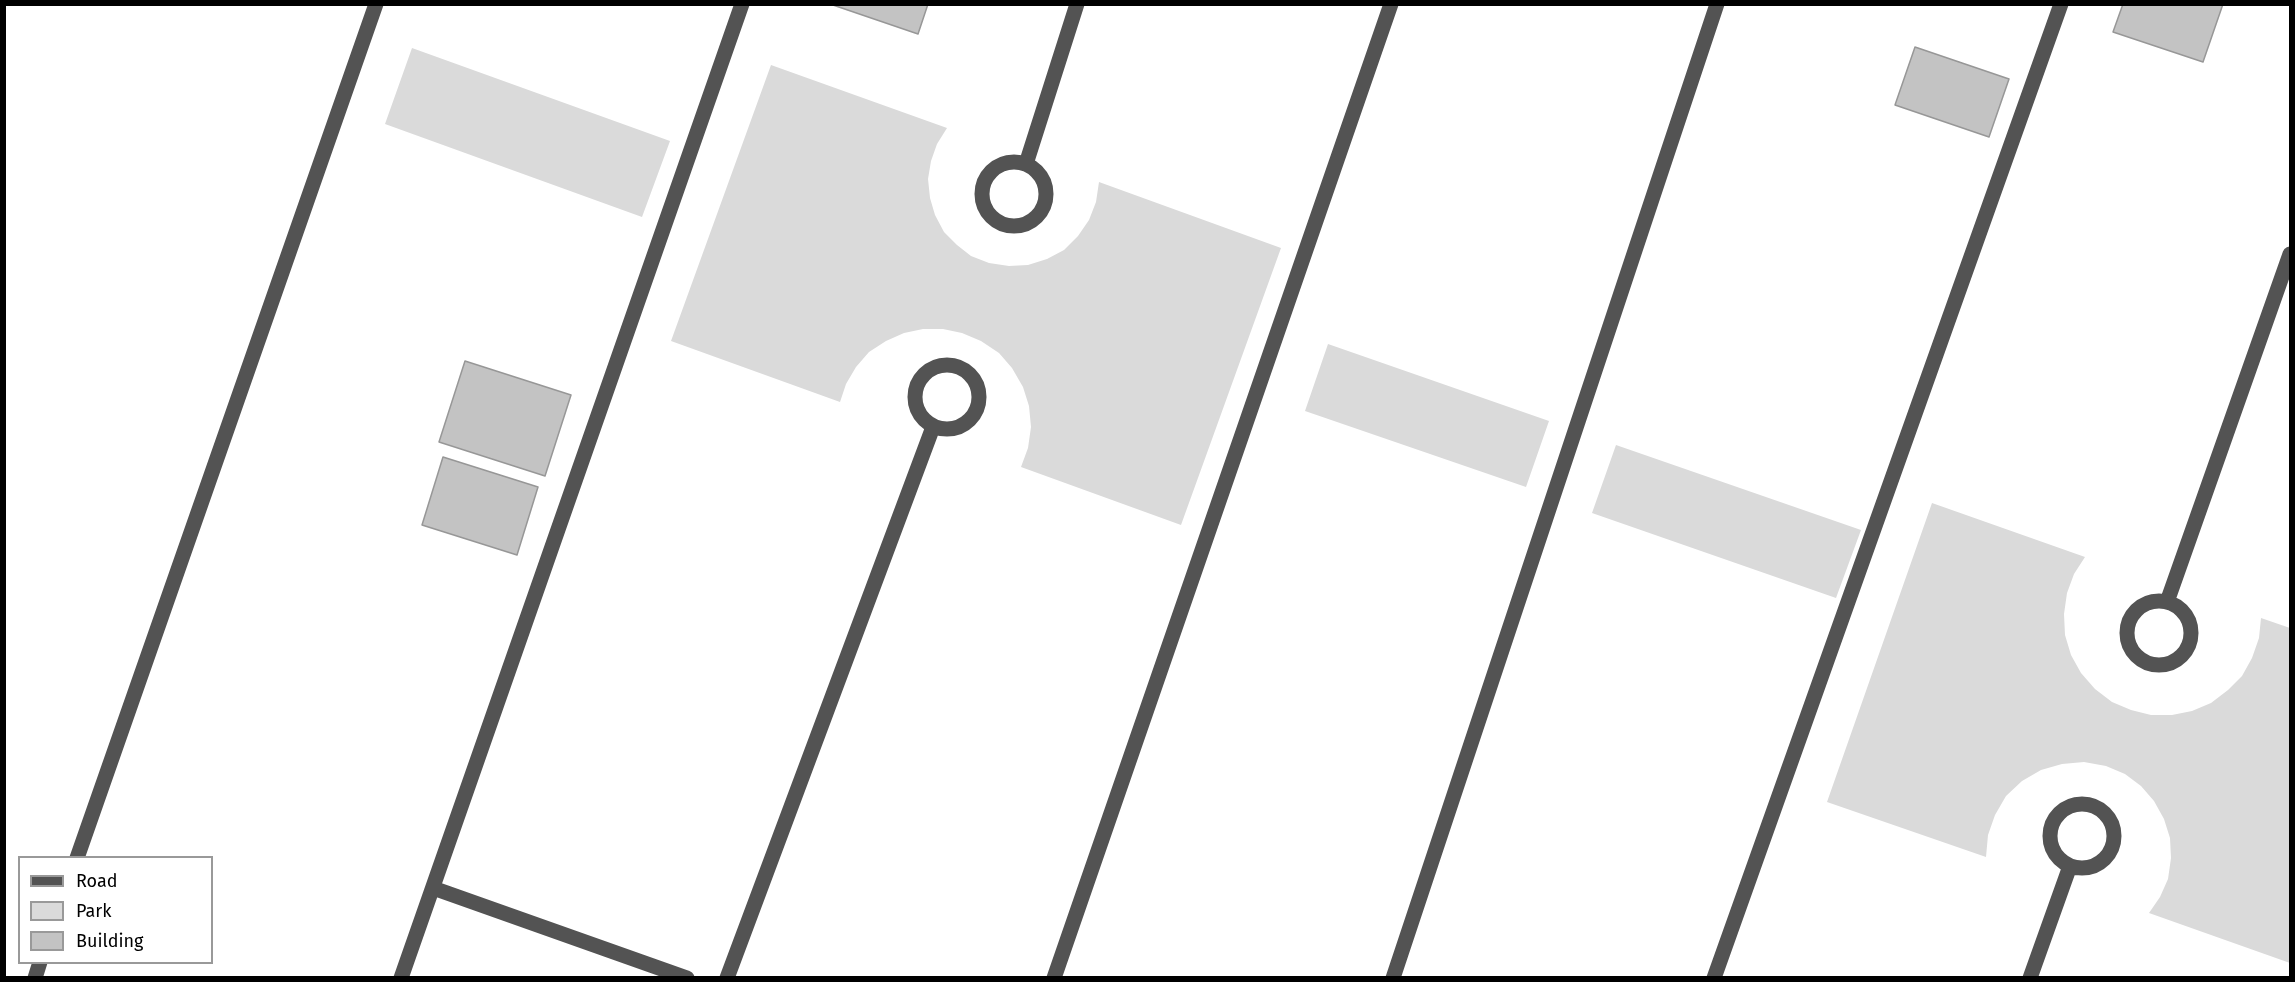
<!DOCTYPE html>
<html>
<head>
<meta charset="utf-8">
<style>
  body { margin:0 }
  #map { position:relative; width:2295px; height:982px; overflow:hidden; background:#fff; font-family:"Fira Sans",sans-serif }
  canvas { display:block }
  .frame { position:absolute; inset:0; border:6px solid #000; pointer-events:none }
  .legend { position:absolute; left:18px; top:856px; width:195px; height:108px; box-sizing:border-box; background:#fff; border:2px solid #999; margin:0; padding:8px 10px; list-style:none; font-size:18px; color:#000 }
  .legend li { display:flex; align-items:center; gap:12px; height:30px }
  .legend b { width:30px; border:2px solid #999 }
</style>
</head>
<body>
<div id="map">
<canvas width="2295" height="982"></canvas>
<div class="frame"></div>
<ul class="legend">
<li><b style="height:8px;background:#535353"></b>Road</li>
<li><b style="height:16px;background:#dadada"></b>Park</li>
<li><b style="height:16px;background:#c3c3c3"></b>Building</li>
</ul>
</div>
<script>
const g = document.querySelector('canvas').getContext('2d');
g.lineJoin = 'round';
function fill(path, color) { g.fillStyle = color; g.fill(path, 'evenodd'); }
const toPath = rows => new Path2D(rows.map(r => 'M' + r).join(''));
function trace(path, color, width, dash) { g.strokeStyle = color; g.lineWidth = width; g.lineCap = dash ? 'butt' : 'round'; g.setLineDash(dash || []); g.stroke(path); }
const green = toPath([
  [412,48,670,141,642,217,385,124],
  [771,65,947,128,937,144,931,161,928,179,930,198,935,215,944,232,957,245,971,256,989,263,1009,266,1028,265,1047,259,1064,250,1078,236,1089,220,1096,202,1099,182,1281,248,1181,525,1021,467,1028,448,1031,427,1029,406,1023,387,1012,368,999,353,981,341,962,333,943,329,923,329,904,333,886,341,869,352,856,367,846,384,840,402,671,341],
  [1328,344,1549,421,1526,487,1305,411],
  [1616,445,1861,530,1836,598,1592,513],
  [1932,503,2085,557,2074,574,2067,593,2064,614,2065,635,2071,655,2081,673,2095,689,2112,702,2131,710,2151,715,2172,715,2192,711,2211,703,2228,690,2242,676,2252,658,2259,638,2261,618,2290,628,2290,963,2149,913,2160,897,2168,879,2171,858,2170,838,2164,819,2154,801,2141,786,2125,774,2106,766,2084,762,2062,764,2041,770,2022,781,2006,796,1995,815,1988,835,1986,857,1827,802]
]);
const building = toPath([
  [830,4,928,4,918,34,830,4],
  [2123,4,2223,4,2203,62,2113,32,2123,4],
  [1915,47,2009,79,1989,137,1895,105,1915,47],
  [465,361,571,395,545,476,439,442,465,361],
  [443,457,538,487,517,555,422,525,443,457]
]);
const minor = toPath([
  '982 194a32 32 0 1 1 64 0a32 32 0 1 1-64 0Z',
  [1026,164,1077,4],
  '915 397a32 32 0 1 1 64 0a32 32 0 1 1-64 0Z',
  '2127 633a32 32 0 1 1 64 0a32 32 0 1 1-64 0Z',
  [2167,602,2290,254],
  '2050 836a32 32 0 1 1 64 0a32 32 0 1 1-64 0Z',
  [77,858,376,4],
  [433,888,687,978],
  [35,978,40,962],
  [401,978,742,4],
  [727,978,933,427],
  [1054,978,1391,4],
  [1393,978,1717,4],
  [1714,978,2061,4],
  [2030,978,2070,866]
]);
fill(green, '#dadada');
fill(building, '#c3c3c3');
trace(building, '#979797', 1.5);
trace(minor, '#535353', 15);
</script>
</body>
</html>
